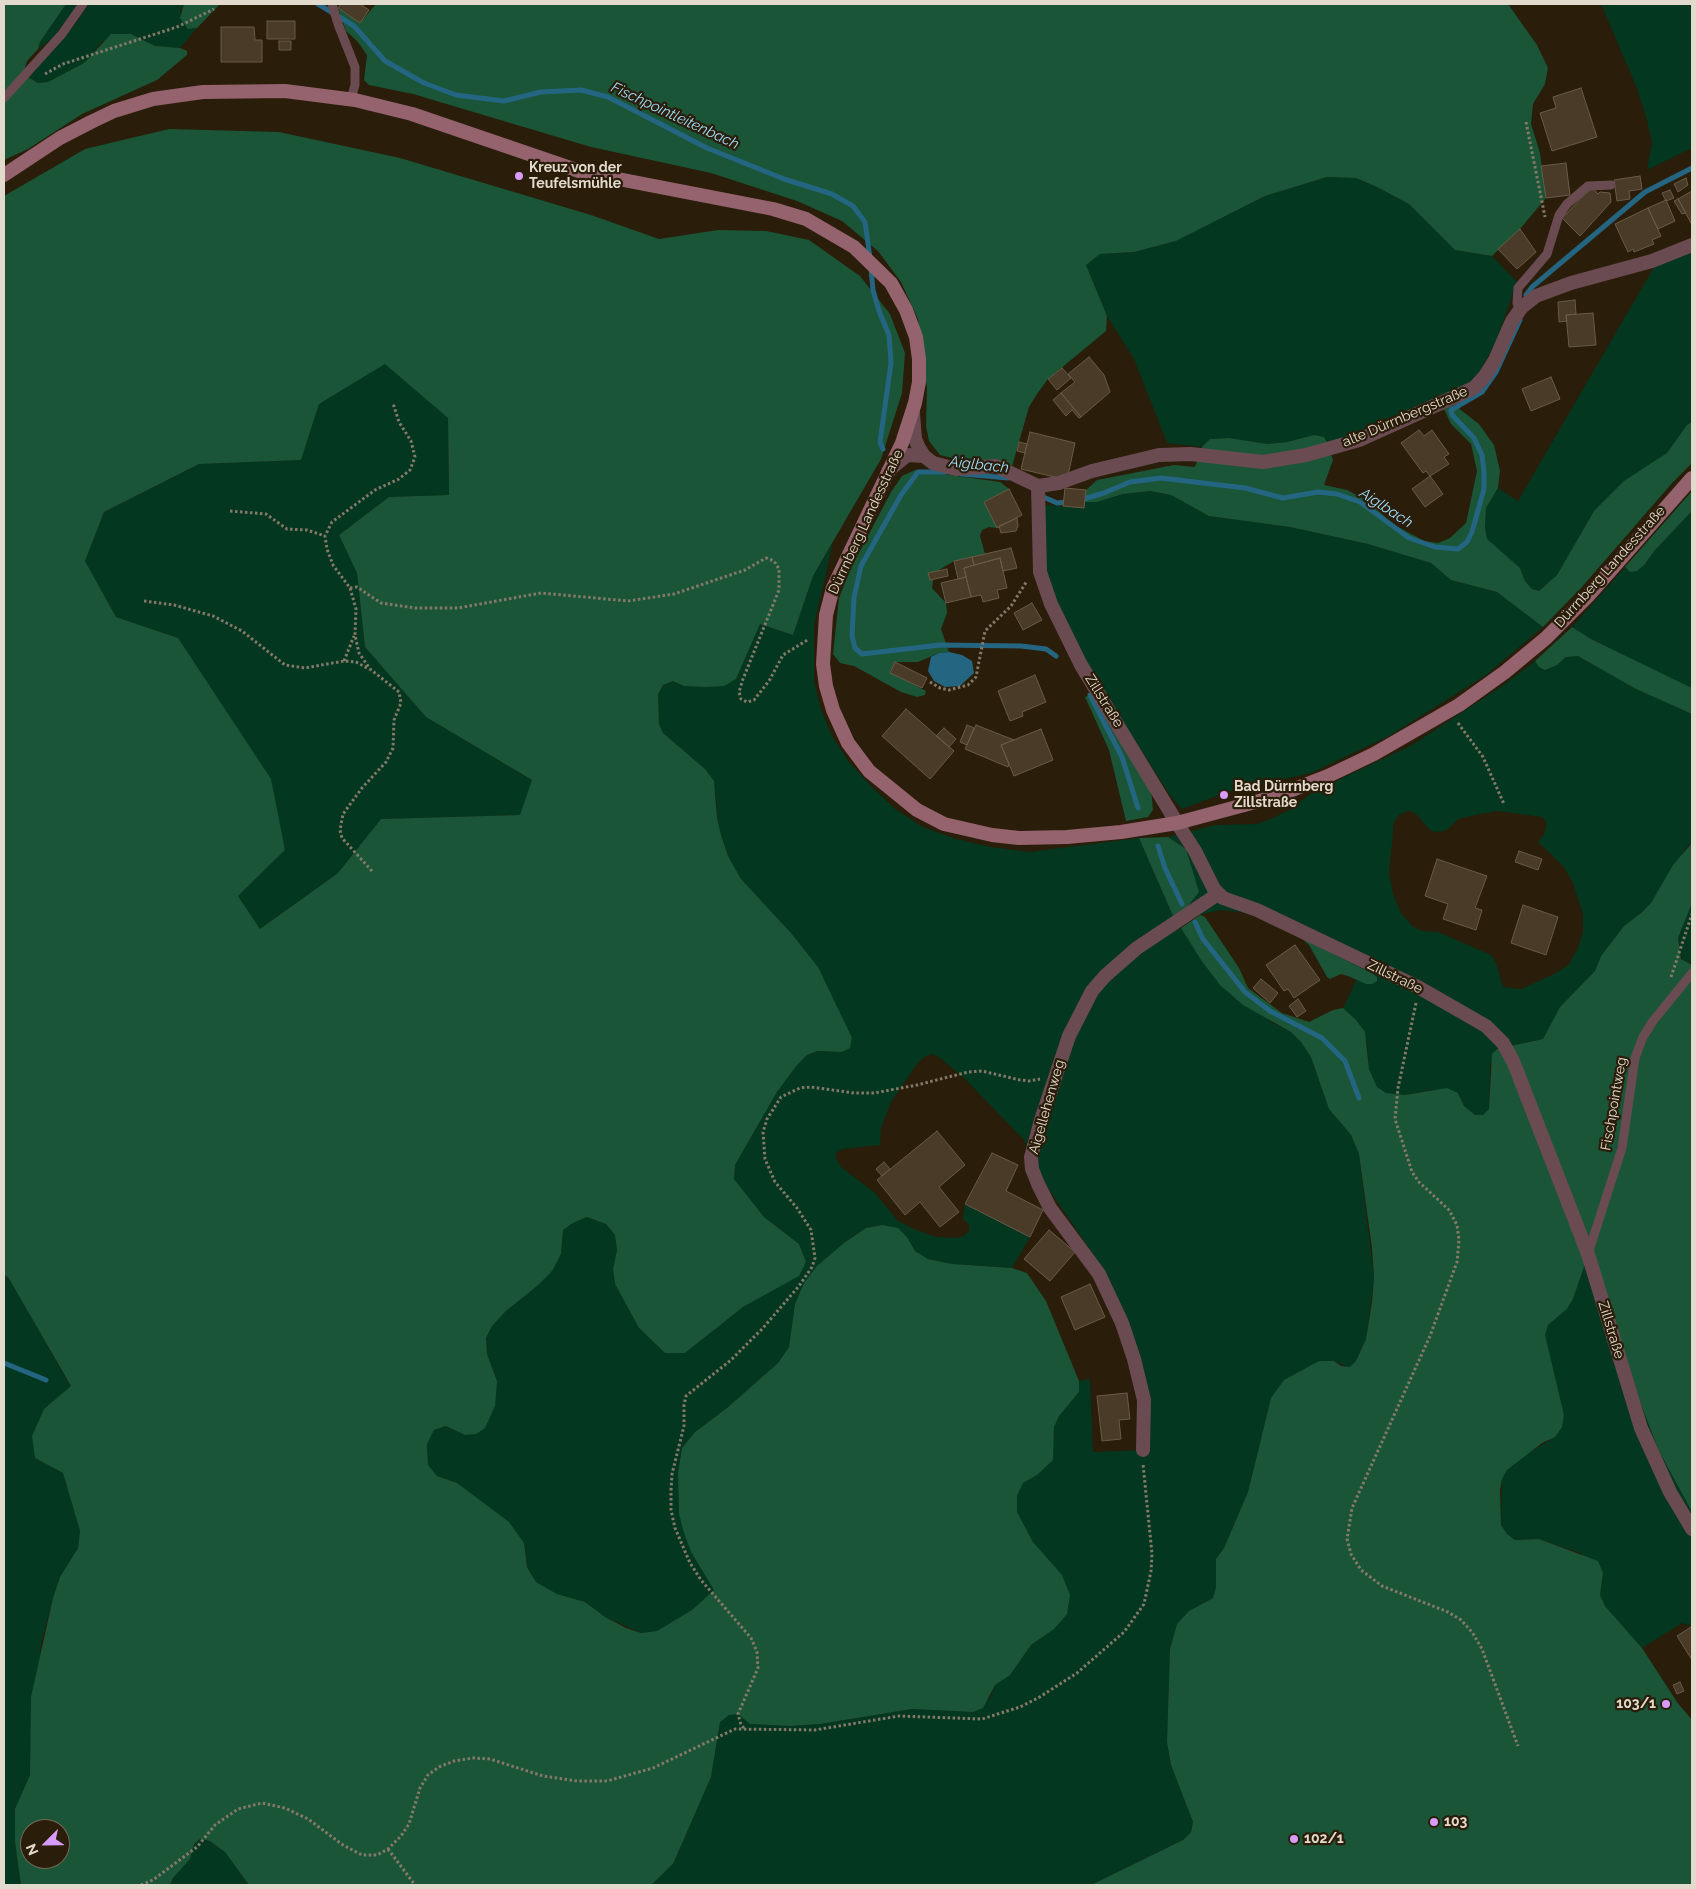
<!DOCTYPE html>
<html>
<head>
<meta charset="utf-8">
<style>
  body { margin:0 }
  #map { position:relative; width:1696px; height:1889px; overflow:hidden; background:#2a1d09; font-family:Raleway,sans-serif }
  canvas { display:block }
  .frame { position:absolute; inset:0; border:5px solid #e3dace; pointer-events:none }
  .north { position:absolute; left:20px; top:1819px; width:50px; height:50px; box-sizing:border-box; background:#2a1d09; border:1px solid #746958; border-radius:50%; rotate:247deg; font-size:14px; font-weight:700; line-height:20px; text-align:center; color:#e3dace }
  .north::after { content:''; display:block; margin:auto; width:18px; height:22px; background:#d79bf9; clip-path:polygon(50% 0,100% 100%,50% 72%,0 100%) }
</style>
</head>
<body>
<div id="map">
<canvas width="1696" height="1889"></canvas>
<div class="frame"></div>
<div class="north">N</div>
</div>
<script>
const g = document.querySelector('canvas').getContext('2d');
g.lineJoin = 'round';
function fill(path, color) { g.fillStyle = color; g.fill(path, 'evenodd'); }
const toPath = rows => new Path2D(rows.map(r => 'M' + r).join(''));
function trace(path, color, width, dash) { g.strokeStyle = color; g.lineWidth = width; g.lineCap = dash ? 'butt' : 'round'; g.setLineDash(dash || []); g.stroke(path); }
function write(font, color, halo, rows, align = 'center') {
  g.font = font + ' Raleway,sans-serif'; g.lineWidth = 4.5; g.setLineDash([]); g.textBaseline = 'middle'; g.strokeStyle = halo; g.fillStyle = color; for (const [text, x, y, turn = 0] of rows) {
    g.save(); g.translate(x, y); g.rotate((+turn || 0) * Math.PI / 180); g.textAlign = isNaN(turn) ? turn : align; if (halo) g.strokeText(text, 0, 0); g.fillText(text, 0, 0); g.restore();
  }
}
const green = toPath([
  [66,4,79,4,52,39,38,49,40,42],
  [89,4,184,4,180,11,188,29,197,28,180,48,155,46,131,34,103,41,84,63,48,82,38,83,28,77,74,26],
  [1601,4,1692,4,1692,148,1647,170,1652,143,1647,120,1636,86],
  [1327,177,1356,178,1377,187,1409,204,1455,250,1492,256,1517,282,1496,342,1479,373,1468,384,1328,444,1314,435,1287,442,1267,444,1229,438,1210,439,1202,447,1167,443,1134,359,1107,316,1086,265,1100,254,1134,252,1176,241,1265,196],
  [1692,252,1692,422,1687,425,1667,453,1594,511,1557,575,1539,591,1532,589,1525,581,1520,568,1487,540,1485,527,1486,508,1498,488,1518,501,1654,267],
  [385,363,448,418,449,495,389,497,339,535,357,573,365,647,426,717,532,780,521,815,381,819,338,873,260,929,238,896,285,850,178,638,116,617,85,561,104,512,199,464,301,460,319,404],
  [1149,491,1171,495,1209,516,1290,527,1368,544,1431,563,1451,580,1497,592,1543,627,1486,675,1389,736,1311,773,1230,791,1182,809,1169,794,1089,668,1055,600,1044,569,1045,505,1084,507,1085,502,1097,502,1123,494],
  [1692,511,1692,688,1591,639,1572,627,1625,567,1630,572,1644,565,1655,550],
  [833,543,814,625,814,681,821,710,832,736,849,762,872,787,895,809,923,827,956,839,991,847,1030,852,1139,838,1173,916,1125,950,1091,983,1078,1003,1057,1050,1026,1146,1024,1140,965,1079,939,1057,931,1054,923,1058,917,1064,891,1102,881,1128,880,1145,842,1149,836,1153,836,1159,841,1167,875,1193,898,1221,916,1230,937,1237,956,1238,964,1236,969,1231,969,1225,963,1219,965,1204,1030,1237,1012,1268,952,1264,928,1259,915,1251,907,1237,882,1225,866,1228,844,1243,804,1283,795,1304,789,1347,778,1363,727,1408,695,1432,682,1448,678,1473,679,1514,691,1552,714,1590,692,1610,679,1619,657,1631,641,1633,605,1617,585,1602,557,1594,536,1582,527,1567,524,1543,457,1483,437,1476,428,1465,427,1444,434,1430,446,1426,465,1435,497,1381,487,1354,486,1338,492,1326,506,1311,537,1286,561,1254,563,1230,573,1223,587,1217,606,1224,615,1235,617,1250,613,1269,615,1284,639,1328,665,1353,685,1353,743,1307,780,1286,799,1244,764,1217,743,1191,734,1179,735,1165,777,1092,797,1065,807,1055,817,1051,842,1052,818,967,791,933,741,879,728,856,721,835,717,818,716,795,705,769,663,733,659,724,658,694,663,685,674,681,684,686,736,679,760,624,793,635,813,576],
  [1578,656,1636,689,1692,714,1692,843,1687,847,1651,903,1640,914,1624,926,1601,956,1595,971,1560,1007,1543,1039,1497,1049,1490,1065,1489,1109,1484,1115,1475,1115,1464,1106,1458,1093,1432,1090,1405,1095,1386,1093,1377,1087,1369,1069,1367,1043,1356,1020,1343,1008,1357,979,1366,984,1377,977,1251,913,1220,910,1200,915,1188,906,1186,849,1168,837,1215,825,1257,824,1273,818,1289,810,1315,791,1412,745,1502,686,1535,661,1539,667,1557,665,1566,657],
  [1409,811,1415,813,1431,831,1439,832,1447,830,1458,819,1480,814,1497,811,1542,817,1547,823,1544,834,1538,842,1563,866,1573,883,1583,915,1583,932,1578,948,1569,964,1558,972,1521,989,1503,987,1496,963,1491,955,1438,932,1422,931,1412,926,1401,913,1393,894,1389,872,1394,822,1400,814],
  [1692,903,1692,959,1689,964,1682,959,1678,938],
  [1181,928,1201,959,1273,1023,1291,1032,1301,1042,1311,1057,1329,1109,1351,1135,1359,1154,1374,1278,1366,1339,1356,1361,1350,1368,1334,1361,1271,1398,1248,1492,1224,1548,1216,1559,1216,1587,1213,1598,1189,1611,1177,1624,1170,1649,1167,1742,1171,1765,1193,1822,1191,1832,1183,1840,1091,1885,651,1885,673,1864,711,1777,720,1722,729,1714,738,1714,750,1724,790,1726,820,1724,912,1709,973,1712,990,1698,995,1685,1010,1675,1031,1645,1054,1629,1046,1558,1033,1542,1017,1512,1017,1496,1023,1483,1037,1475,1053,1442,1054,1427,1059,1416,1079,1392,1079,1381,1090,1379,1093,1452,1146,1450,1148,1434,1113,1289,1093,1254,1043,1181,1037,1165,1037,1150,1071,1046,1095,997,1116,973,1161,938],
  [1593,1251,1642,1407,1659,1451,1692,1512,1692,1626,1682,1623,1642,1648,1605,1606,1600,1595,1603,1573,1580,1553,1539,1539,1515,1540,1507,1534,1501,1525,1502,1479,1507,1470,1525,1455,1555,1437,1564,1415,1544,1335,1548,1325,1567,1309,1573,1299,1585,1264],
  [4,1275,8,1277,71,1387,44,1409,35,1458,63,1473,80,1531,78,1548,60,1577,53,1598,41,1644,30,1775,15,1809,15,1842,21,1885,4,1885],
  [200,1839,210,1841,225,1852,249,1885,170,1885,173,1878,190,1859,194,1844]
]);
const forest = toPath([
  [4,4,66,4,40,42,38,49,27,61,24,71,28,77,38,83,48,82,84,63,111,34,131,34,155,46,180,48,187,51,187,55,157,80,82,114,28,149,4,160],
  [184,4,220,4,197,28,188,29,180,18],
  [376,4,1508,4,1537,45,1548,68,1545,84,1533,104,1531,124,1540,153,1546,198,1520,229,1492,256,1455,250,1409,204,1377,187,1356,178,1327,177,1265,196,1176,241,1134,252,1100,254,1086,265,1107,316,1106,331,1048,379,1037,394,1029,407,1012,466,988,460,964,461,940,455,929,441,926,426,927,388,918,319,901,282,878,251,842,221,797,201,711,173,591,147,413,94,369,85,364,80,367,55,358,42,346,31,338,8,360,23],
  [169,129,279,132,400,158,591,215,659,239,718,230,766,231,809,240,860,276,890,314,905,353,902,393,881,459,813,576,793,635,760,624,736,679,724,686,706,687,684,686,673,681,663,685,658,694,659,724,663,733,705,769,714,781,717,818,721,835,728,856,741,879,791,933,818,967,852,1038,850,1048,842,1052,817,1051,807,1055,797,1065,777,1092,735,1165,734,1179,764,1217,799,1244,806,1262,799,1276,743,1307,685,1353,665,1353,639,1328,615,1284,613,1269,617,1250,615,1235,606,1224,587,1217,573,1223,563,1230,561,1254,552,1271,537,1286,506,1311,492,1326,486,1338,487,1354,497,1381,495,1406,485,1428,476,1434,465,1435,446,1426,434,1430,427,1444,428,1465,437,1476,457,1483,509,1522,524,1543,527,1567,536,1582,557,1594,585,1602,605,1617,626,1628,641,1633,657,1631,692,1610,714,1590,691,1552,684,1533,679,1514,678,1473,682,1448,695,1432,727,1408,778,1363,789,1347,795,1304,804,1283,817,1266,844,1243,866,1228,882,1225,898,1228,907,1237,915,1251,928,1259,952,1264,1012,1268,1027,1273,1046,1301,1079,1381,1079,1392,1059,1416,1054,1427,1053,1460,1037,1475,1023,1483,1017,1496,1017,1512,1033,1542,1062,1575,1070,1595,1067,1614,1054,1629,1031,1645,1010,1675,995,1685,983,1708,973,1712,912,1709,820,1724,790,1726,750,1724,738,1714,729,1715,720,1722,711,1777,673,1864,651,1885,249,1885,225,1852,210,1841,200,1839,194,1844,190,1859,173,1878,170,1885,21,1885,15,1842,15,1809,30,1775,31,1697,53,1598,60,1577,78,1548,80,1531,63,1473,35,1458,32,1436,44,1409,71,1386,8,1277,4,1275,4,196,85,149],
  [385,364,448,418,449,495,389,497,339,535,357,573,365,647,426,717,532,780,520,815,381,819,338,873,260,929,238,896,285,850,271,779,178,638,116,617,85,561,104,512,199,464,301,460,319,404],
  [30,1829,60,1829,60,1859,30,1859],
  [1451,406,1457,407,1479,424,1494,445,1500,471,1498,488,1486,508,1485,527,1487,539,1520,568,1525,581,1532,589,1539,591,1557,575,1594,511,1624,481,1667,453,1687,425,1692,422,1692,463,1673,482,1581,588,1543,627,1497,592,1451,580,1431,563,1368,544,1290,527,1209,516,1171,495,1150,491,1123,494,1097,502,1085,502,1086,490,1097,480,1174,465,1195,467,1202,447,1210,439,1229,438,1267,444,1287,442,1314,435,1324,437,1328,444,1333,460,1324,485,1347,490,1368,501,1393,524,1424,541,1438,543,1450,538,1466,523,1477,471,1471,444,1451,424,1444,409],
  [915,470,1000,482,1009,489,984,502,997,528,989,527,982,530,980,536,985,554,954,561,934,573,932,588,946,603,947,613,941,629,949,652,939,653,918,662,895,662,890,672,926,691,925,695,917,697,901,692,854,666,840,663,833,654,839,598,850,570,891,492,902,476],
  [1692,491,1692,511,1655,550,1644,565,1637,571,1630,572,1625,567],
  [1572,627,1591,639,1692,688,1692,714,1636,689,1578,656,1566,657,1557,665,1545,670,1539,667,1535,661],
  [1093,694,1151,788,1153,810,1148,817,1126,821,1109,750,1085,697],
  [1168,837,1186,849,1199,892,1188,906,1173,916,1139,838],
  [1692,843,1692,903,1678,938,1681,959,1692,965,1692,1512,1659,1451,1642,1407,1593,1252,1585,1264,1573,1299,1567,1309,1548,1325,1545,1335,1564,1415,1562,1427,1555,1437,1542,1443,1507,1470,1502,1479,1500,1490,1501,1525,1507,1534,1515,1540,1539,1539,1598,1561,1603,1573,1600,1595,1605,1606,1642,1648,1677,1702,1692,1720,1692,1885,1091,1885,1183,1840,1191,1832,1193,1822,1171,1765,1167,1742,1170,1649,1177,1624,1189,1611,1213,1598,1216,1587,1216,1559,1224,1548,1248,1492,1271,1398,1284,1380,1319,1361,1334,1361,1341,1366,1350,1367,1356,1361,1366,1339,1372,1302,1374,1278,1372,1248,1359,1154,1351,1135,1329,1109,1311,1057,1301,1042,1291,1032,1243,1005,1220,985,1201,960,1181,928,1200,915,1205,917,1239,968,1248,988,1282,1013,1309,1022,1333,1010,1343,1008,1356,1020,1365,1032,1369,1069,1377,1087,1386,1093,1405,1095,1447,1088,1458,1093,1464,1106,1475,1115,1483,1115,1489,1109,1492,1054,1497,1049,1543,1039,1560,1007,1595,971,1601,956,1624,926,1640,914,1651,903,1673,865],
  [1301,938,1373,974,1377,977,1377,981,1372,984,1366,984,1348,976,1341,974,1330,979,1327,977,1309,945]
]);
const water = toPath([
  [949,652,962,655,972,661,974,673,960,686,945,687,934,681,928,671,931,657,939,653]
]);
const stream = toPath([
  [318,4,354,26,385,61,424,83,456,95,504,101,541,92,581,90,608,97,707,148,784,179,832,194,853,206,865,222,870,258],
  [871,269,873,290,879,311,889,335,891,363,880,442,883,449],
  [1526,295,1532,287,1645,192,1692,168],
  [946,472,918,472,901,495,861,566,854,597,852,636,855,648,862,654,940,645,1021,646,1046,649,1056,656],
  [962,474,1008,478],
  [1039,495,1057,503,1069,502],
  [1080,500,1104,493,1130,482,1161,478,1245,488,1283,498,1318,492,1337,494,1360,502,1409,538,1435,547,1458,549,1467,542,1472,532,1484,489,1484,472,1482,455,1474,438,1452,415,1451,410,1482,392,1496,372,1520,320],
  [1090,695,1122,757,1138,808],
  [1158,846,1165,868,1182,904],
  [1195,922,1203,939,1245,992,1270,1011,1322,1038,1345,1061,1359,1098],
  [4,1363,46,1380]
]);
const building = toPath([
  [341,4,360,4,369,10,360,23,338,8,341,4],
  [267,21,295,21,295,39,267,39,267,21],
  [221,27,254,27,255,40,262,40,262,62,221,62,221,27],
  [279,41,291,41,291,50,279,50,279,41],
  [1581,88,1597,137,1552,151,1540,113,1556,108,1553,97,1581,88],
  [1566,163,1570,195,1546,198,1541,166,1566,163],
  [1640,176,1642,189,1629,191,1630,199,1617,201,1614,180,1640,176],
  [1686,178,1688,185,1678,192,1674,184,1686,178],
  [1592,187,1598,194,1600,192,1610,193,1611,202,1580,236,1562,218,1592,187],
  [1670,190,1674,198,1666,201,1662,193,1670,190],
  [1692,191,1692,225,1678,199,1692,191],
  [1678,199,1686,213,1682,214,1674,201,1678,199],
  [1666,200,1675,221,1658,229,1648,208,1666,200],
  [1648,208,1661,236,1652,240,1654,244,1634,252,1633,249,1628,252,1615,224,1648,208],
  [1520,229,1536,252,1517,269,1498,249,1520,229],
  [1575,300,1576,314,1566,315,1567,321,1559,322,1558,302,1575,300],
  [1593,313,1596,345,1569,347,1566,315,1593,313],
  [1089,357,1104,375,1110,392,1081,417,1061,393,1075,382,1068,374,1089,357],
  [1062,368,1071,378,1057,390,1048,379,1062,368],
  [1551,377,1560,399,1531,411,1522,389,1551,377],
  [1061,393,1081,417,1079,418,1072,410,1066,416,1053,400,1061,393],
  [1419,430,1424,436,1432,430,1449,454,1444,457,1449,464,1430,476,1426,471,1423,473,1401,443,1419,430],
  [1030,432,1075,443,1067,480,1021,469,1030,432],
  [1019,442,1027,444,1025,453,1017,451,1019,442],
  [1430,476,1443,494,1425,507,1412,489,1430,476],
  [1065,488,1086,490,1084,508,1063,506,1065,488],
  [1009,489,1022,515,997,528,984,502,1009,489],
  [1017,518,1018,526,1016,531,1001,533,999,526,1017,518],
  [1011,548,1017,568,1003,571,1000,558,974,565,972,557,1011,548],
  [972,557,974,565,964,568,966,577,958,579,954,561,972,557],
  [1000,558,1007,588,997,590,999,598,983,602,981,595,971,597,964,568,1000,558],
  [947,569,948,576,930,580,928,573,947,569],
  [966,577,971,597,946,603,941,583,966,577],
  [1032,603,1042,620,1023,630,1014,613,1032,603],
  [895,662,927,678,922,688,890,673,895,662],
  [1035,675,1046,702,1022,712,1023,716,1010,721,998,691,1035,675],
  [906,709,954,751,930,779,882,736,906,709],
  [967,725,974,728,967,745,960,742,967,725],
  [976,725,1014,740,1001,745,1009,764,1008,767,965,749,976,725],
  [944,728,956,739,949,747,936,736,944,728],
  [1041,729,1053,760,1014,776,1001,745,1041,729],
  [1519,851,1542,859,1538,870,1515,862,1519,851],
  [1437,859,1487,876,1475,908,1482,910,1476,930,1443,919,1448,904,1425,896,1437,859],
  [1523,905,1558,917,1546,955,1511,943,1523,905],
  [1295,945,1320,980,1294,998,1288,989,1284,991,1266,965,1295,945],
  [1261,979,1278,993,1270,1003,1253,988,1261,979],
  [1298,999,1306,1011,1297,1017,1289,1006,1298,999],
  [937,1131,965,1165,939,1187,959,1212,940,1227,920,1202,905,1215,877,1180,937,1131],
  [992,1153,1018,1165,1006,1191,1043,1210,1030,1237,965,1204,992,1153],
  [884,1162,890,1169,882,1176,876,1169,884,1162],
  [1049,1230,1075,1252,1050,1281,1024,1259,1049,1230],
  [1090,1284,1105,1317,1075,1330,1061,1297,1090,1284],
  [1127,1393,1130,1419,1119,1420,1121,1439,1102,1441,1097,1396,1127,1393],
  [1691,1627,1692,1629,1692,1660,1677,1636,1691,1627],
  [1680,1682,1684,1691,1677,1694,1673,1685,1680,1682]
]);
const path = toPath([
  [45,74,63,64,177,27,214,9],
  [1526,122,1545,217],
  [230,511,266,514,287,529,307,530,325,536],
  [350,588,357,587,381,603,415,608,458,608,541,593,628,601,674,594,745,570,766,558,774,561,779,569,779,590,743,679,739,692,741,699,747,702,754,700,769,681,783,655,809,639],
  [144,601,174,605,213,616,242,631,285,665,305,668,344,661,356,662,369,669],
  [344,661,354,636],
  [930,682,940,688,949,690,968,685,976,677,985,631,1011,606,1027,581],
  [1458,723,1483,757,1504,804],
  [372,871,342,838,340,830,343,814,362,788,386,762,393,748,394,720,401,703,399,692,370,669,359,653,355,635,356,609,350,588,333,565,327,549,325,536,332,522,375,490,399,479,410,470,415,457,411,441,399,422,393,403],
  [1671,977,1692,914],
  [1416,1003,1398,1088,1395,1119,1412,1172,1419,1182,1449,1210,1457,1225,1459,1240,1457,1262,1430,1336,1352,1508,1347,1539,1351,1554,1361,1570,1382,1586,1448,1612,1461,1620,1472,1632,1482,1649,1518,1746],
  [744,1728,741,1725,738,1714,758,1668,757,1652,751,1638,701,1580,690,1563,675,1528,671,1510,671,1490,672,1474,684,1426,684,1405,686,1396,731,1360,763,1328,799,1286,812,1267,815,1258,811,1230,797,1208,775,1182,765,1159,763,1132,767,1119,781,1097,800,1088,811,1087,854,1093,874,1093,917,1085,968,1072,982,1071,1020,1080,1029,1081,1040,1079],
  [388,1849,415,1885],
  [141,1885,153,1880,197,1847,215,1825,238,1809,262,1803,285,1808,308,1819,343,1845,362,1855,377,1855,388,1849,401,1836,409,1824,420,1788,428,1775,439,1767,454,1761,473,1758,490,1759,543,1776,577,1781,607,1781,653,1768,735,1729,815,1730,899,1716,982,1719,1020,1707,1038,1698,1077,1673,1124,1632,1144,1604,1151,1571,1152,1554,1143,1464]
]);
const service = toPath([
  [332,4,338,24,355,67,355,85,351,99],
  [4,98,62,34,83,4],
  [1520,310,1517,303,1518,288,1547,254,1559,215,1567,204,1588,186,1611,185],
  [1588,1254,1622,1148,1635,1058,1643,1037,1653,1021,1692,973]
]);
const minor = toPath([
  [913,413,915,439,919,448,924,456,933,463,956,469,996,466,1038,486,1059,483,1092,471,1159,455,1191,454,1263,462,1306,455,1359,440,1474,388,1485,376,1495,360,1512,321,1522,307,1536,296,1571,283,1652,261,1692,245],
  [889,470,907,455,924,456],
  [1038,486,1040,572,1051,604,1081,665,1177,823],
  [1143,1450,1144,1400,1134,1359,1122,1323,1099,1274,1050,1208,1038,1184,1032,1169,1031,1157,1041,1120,1069,1036,1092,991,1105,976,1137,948,1218,894]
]);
const tertiary = toPath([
  [1177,823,1195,851,1214,889,1223,898,1257,910,1418,987,1486,1026,1503,1043,1513,1061,1588,1254,1641,1428,1670,1492,1692,1529]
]);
const secondary = toPath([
  [4,175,60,138,91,122,114,111,153,99,203,92,285,91,355,100,412,114,582,172,773,209,806,219,854,247,891,283,906,310,916,337,919,359,919,382,915,403,902,443,833,588,826,615,823,664,826,686,833,710,848,743,869,771,917,810,944,824,992,835,1019,838,1067,837,1121,832,1177,823,1274,797,1328,776,1374,754,1459,705,1505,672,1546,638,1588,596,1692,478]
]);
const markers = [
  [519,176,5,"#d79bf9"],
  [1224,795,5,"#d79bf9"],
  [1666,1704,5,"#d79bf9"],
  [1434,1822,5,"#d79bf9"],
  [1294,1839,5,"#d79bf9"]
];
const poiNames = [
  ["Kreuz von der",529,168],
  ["Teufelsmühle",529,184],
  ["Bad Dürrnberg",1234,787],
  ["Zillstraße",1234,803],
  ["103/1",1656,1704,"right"],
  ["103",1444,1822],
  ["102/1",1304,1839]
];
const streetNames = [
  ["alte Dürrnbergstraße",1405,417,-23],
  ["Dürrnberg Landesstraße",866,522,-65],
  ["Dürrnberg Landesstraße",1610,567,-48],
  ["Zillstraße",1104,701,58],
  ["Zillstraße",1395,977,26],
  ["Fischpointweg",1614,1104,-80],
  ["Aigellehenweg",1047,1107,-74],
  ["Zillstraße",1611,1330,73]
];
const waterNames = [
  ["Fischpointleitenbach",675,116,25],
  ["Aiglbach",979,465,6],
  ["Aiglbach",1386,508,33]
];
fill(green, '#03371f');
fill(forest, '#1a5537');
fill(water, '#246681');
trace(stream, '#246681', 5);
fill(building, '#493b27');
trace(building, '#6a5b46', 1);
trace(path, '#857a6a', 3, [2.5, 2.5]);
trace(service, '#6b4b52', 9);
trace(minor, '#6b4b52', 14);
trace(tertiary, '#6b4b52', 14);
trace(secondary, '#95636e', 14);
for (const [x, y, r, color] of markers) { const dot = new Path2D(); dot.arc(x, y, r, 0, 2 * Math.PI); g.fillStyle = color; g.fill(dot); trace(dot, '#2a1d09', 2); }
write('bold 14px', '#e3dace', '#2a1d09', poiNames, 'left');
write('14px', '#e3dace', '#2a1d09', streetNames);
write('italic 15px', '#9ddcfb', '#2a1d09', waterNames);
</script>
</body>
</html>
